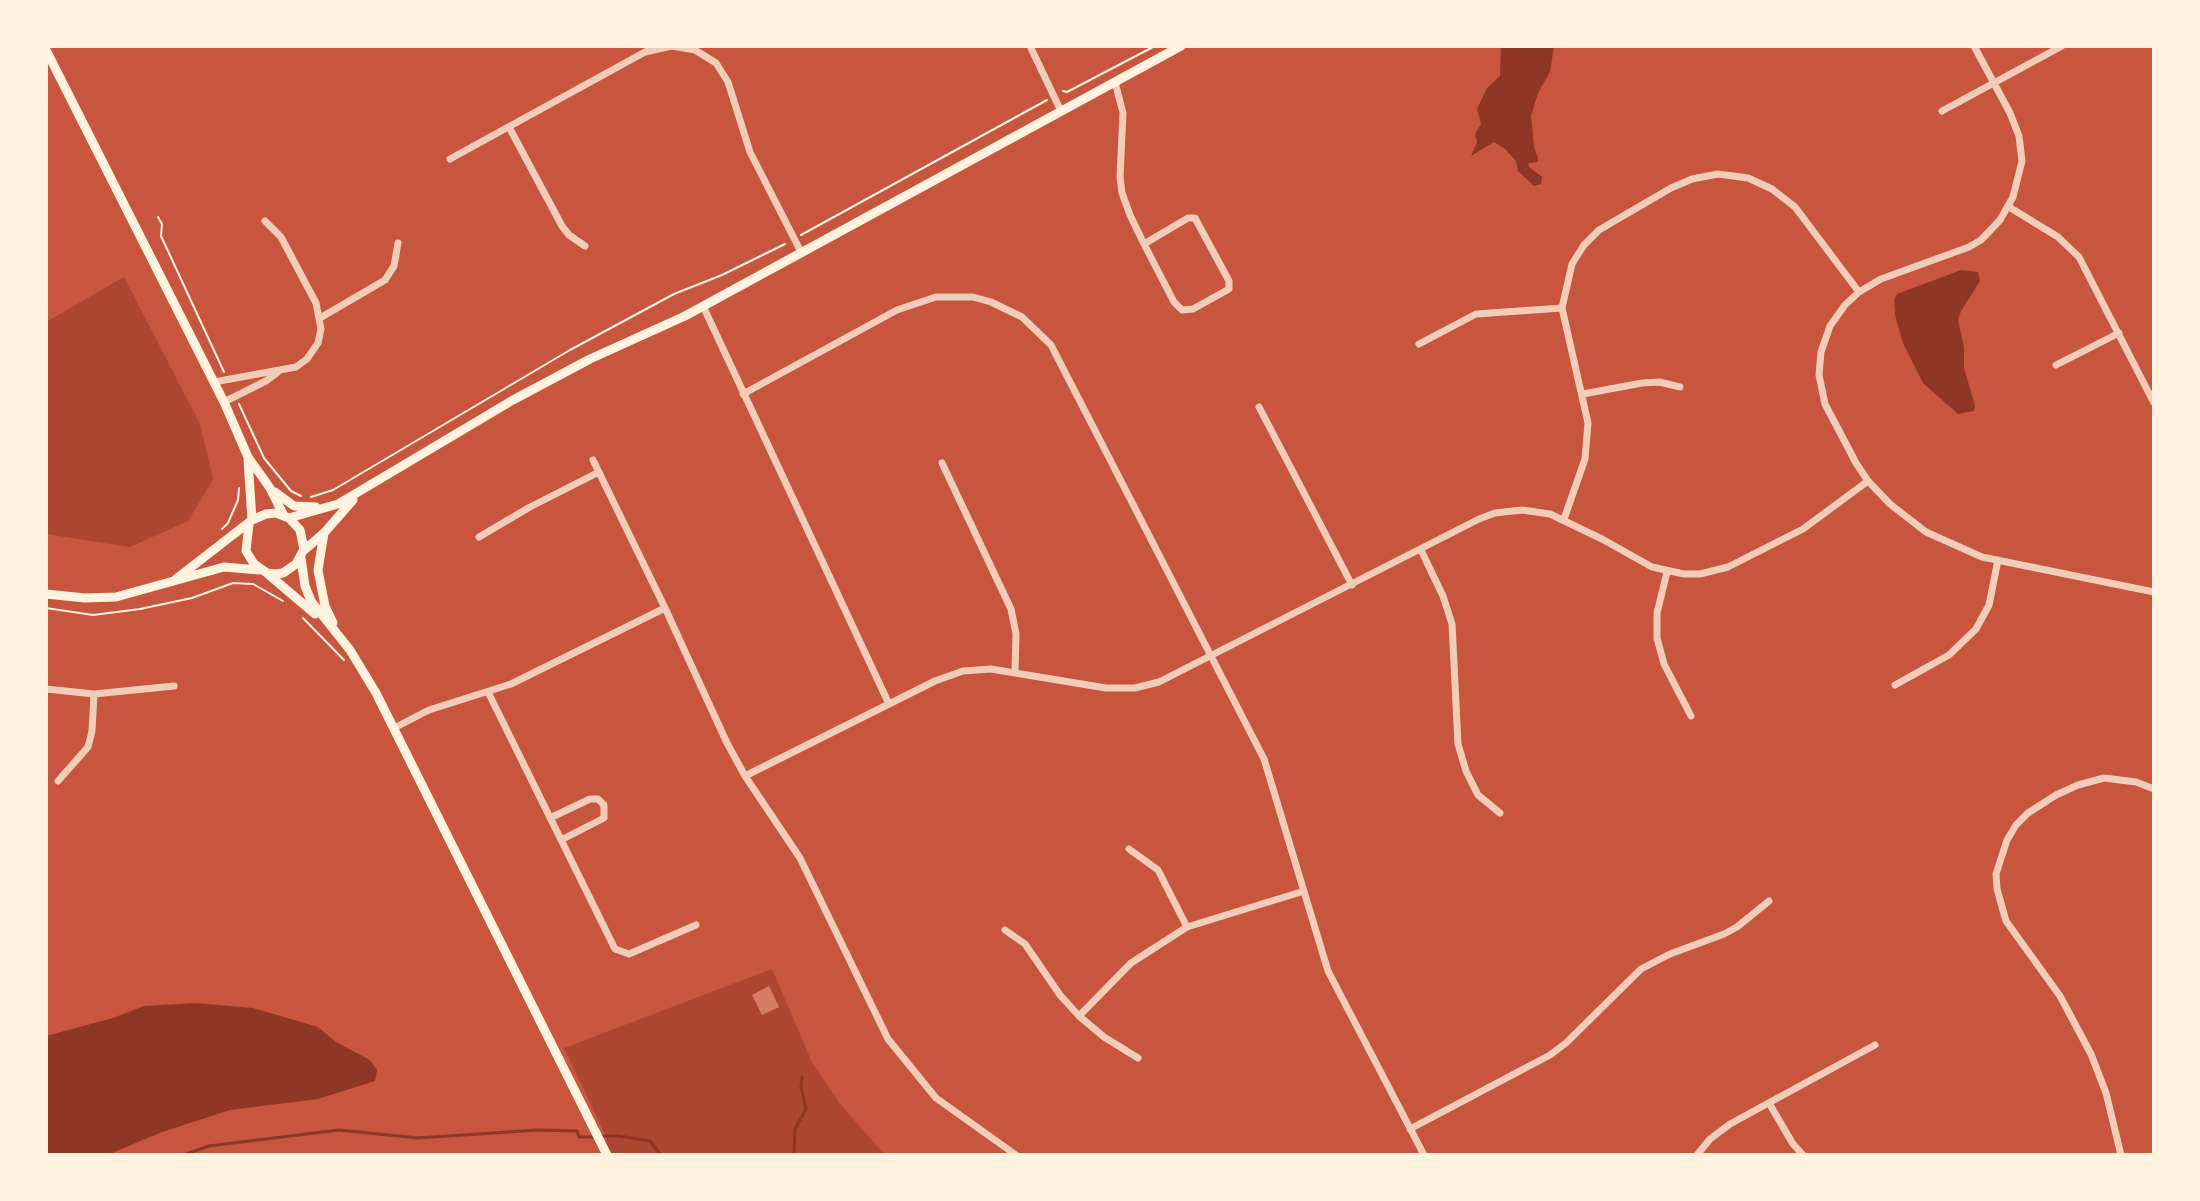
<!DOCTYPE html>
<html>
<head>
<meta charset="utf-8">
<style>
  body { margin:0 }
  #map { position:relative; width:2200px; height:1201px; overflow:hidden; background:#c8553d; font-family:"PT Sans",sans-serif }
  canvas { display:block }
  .frame { position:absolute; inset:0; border:48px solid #fff3e0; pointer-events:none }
</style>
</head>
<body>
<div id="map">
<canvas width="2200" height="1201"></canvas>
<div class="frame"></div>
</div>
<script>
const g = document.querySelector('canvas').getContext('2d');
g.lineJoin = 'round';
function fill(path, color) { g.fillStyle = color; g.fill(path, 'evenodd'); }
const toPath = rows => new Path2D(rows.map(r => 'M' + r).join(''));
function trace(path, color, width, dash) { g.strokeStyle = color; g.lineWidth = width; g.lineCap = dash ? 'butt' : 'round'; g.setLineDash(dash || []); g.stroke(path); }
const green = toPath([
  [124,277,200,424,213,479,188,521,130,547,46,534,46,322],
  [772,969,812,1062,841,1105,885,1155,609,1155,602,1145,607,1138,564,1048]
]);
const water = toPath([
  [1501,46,1554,46,1550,72,1538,93,1531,116,1534,147,1538,158,1538,162,1529,163,1528,166,1542,177,1541,184,1534,186,1518,171,1516,161,1505,149,1494,142,1471,156,1477,142,1475,134,1481,124,1477,109,1487,88,1500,76],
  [1961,270,1978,272,1980,281,1961,311,1958,320,1964,347,1964,368,1975,406,1974,411,1958,414,1923,383,1903,343,1895,315,1894,300,1897,294],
  [196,1003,253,1008,318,1027,336,1042,370,1060,377,1070,375,1081,318,1099,230,1110,162,1132,107,1155,46,1155,46,1036,113,1018,144,1006]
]);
const stream = toPath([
  [601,1136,619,1136,650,1141,661,1155],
  [183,1155,209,1146,339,1130,418,1138,538,1130,577,1131,579,1137,596,1137],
  [794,1155,795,1129,806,1109,801,1087,802,1077]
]);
const building = toPath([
  [769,986,779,1007,762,1015,752,995]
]);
const path = toPath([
  [1063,91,1067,92,1155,46],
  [158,217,162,224,161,236,224,372],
  [801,235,1047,100],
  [239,404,264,458,291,491,301,496],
  [311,497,333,490,570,350,674,294,722,275,785,244],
  [222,529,228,523,238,500,239,488],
  [46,608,93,615,140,609,192,598,233,583,253,584,283,601],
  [303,618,344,660]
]);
const minor = toPath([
  [1030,46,1061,111],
  [1974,46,2010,113,2019,136,2022,161,2013,197,2000,220,1981,240,1969,247,1881,279,1859,292,1845,305,1830,326,1821,352,1819,375,1825,404,1856,463,1868,481,1890,504,1926,532,1982,557,2154,592],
  [1115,82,1123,113,1120,177,1122,193,1130,215,1144,244,1174,302,1182,310,1193,309,1229,289,1229,281,1195,218,1188,218,1144,244],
  [1942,111,2062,46],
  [509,127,562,226,569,235,585,246],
  [450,159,645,52,672,46,695,50,716,63,728,82,750,152,801,252],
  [2009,207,2058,237,2079,257,2154,403],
  [703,306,889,704],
  [320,318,385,280,394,266,398,243],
  [1419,344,1476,314,1562,308],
  [2056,365,2119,333],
  [214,382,296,367,307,359,318,343,321,329,316,303,281,237,265,221],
  [743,394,897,310,936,297,973,297,991,302,1022,317,1051,345,1264,759,1328,971,1424,1155],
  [1583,394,1642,383,1659,382,1680,387],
  [224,402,266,381,277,373],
  [1259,407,1352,585],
  [593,460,665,608,727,743,745,776,800,858,888,1039,936,1098,1016,1155],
  [942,463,1011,609,1016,634,1015,672],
  [1564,519,1585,459,1588,423,1562,308,1572,264,1584,245,1599,230,1671,188,1692,179,1718,174,1748,178,1772,189,1795,207,1859,292],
  [479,537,530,507,599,472],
  [1421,550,1443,596,1452,624,1458,744,1466,771,1478,795,1500,813],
  [1667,572,1657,613,1657,638,1664,664,1691,716],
  [1895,685,1949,655,1976,629,1989,605,1998,560],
  [46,689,94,694,174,686],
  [488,692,615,949,629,954,696,925],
  [394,728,429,710,511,684,665,608],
  [745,776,935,681,963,671,991,669,1106,688,1135,688,1159,682,1479,519,1495,513,1522,510,1550,514,1602,539,1652,567,1684,574,1700,574,1728,567,1803,529,1868,481],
  [58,781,88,747,92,731,94,694],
  [550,818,590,799,598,799,604,805,604,818,561,840],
  [1129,849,1158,870,1187,927],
  [1005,930,1025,944,1060,995,1079,1016,1104,1037,1138,1058],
  [1079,1016,1131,963,1187,927,1304,891],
  [1769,1103,1793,1144,1803,1155],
  [1410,1129,1550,1055,1566,1043,1641,969,1670,954,1724,934,1737,927,1769,901],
  [1697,1155,1710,1139,1730,1124,1875,1045],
  [2121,1155,2106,1093,2091,1054,2060,996,2006,921,1997,889,1996,874,2007,840,2016,825,2028,813,2056,795,2078,785,2104,778,2136,782,2154,789]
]);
const secondary = toPath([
  [46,50,224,402,248,457,270,488,284,516],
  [248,460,252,520],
  [275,492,294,506,316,507],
  [289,518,338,504,513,400,590,359,685,316,1181,46],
  [324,533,318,570,325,606,333,623],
  [303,551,324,533,353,500],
  [301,558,305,586,311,601,350,650,376,693,607,1155],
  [268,574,315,614],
  [176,579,252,520,266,514,276,513,289,518,300,530,304,549,296,564,283,573,275,574,267,573,254,564,246,551,249,524],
  [46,594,85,598,116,597,224,567,259,570]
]);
fill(green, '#ae4732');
fill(water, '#8f3625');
trace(stream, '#8f3625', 3);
fill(building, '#d67c66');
trace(path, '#fff3e0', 2);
trace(minor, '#f1ccb7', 7);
trace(secondary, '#fff3e0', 9);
</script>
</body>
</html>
